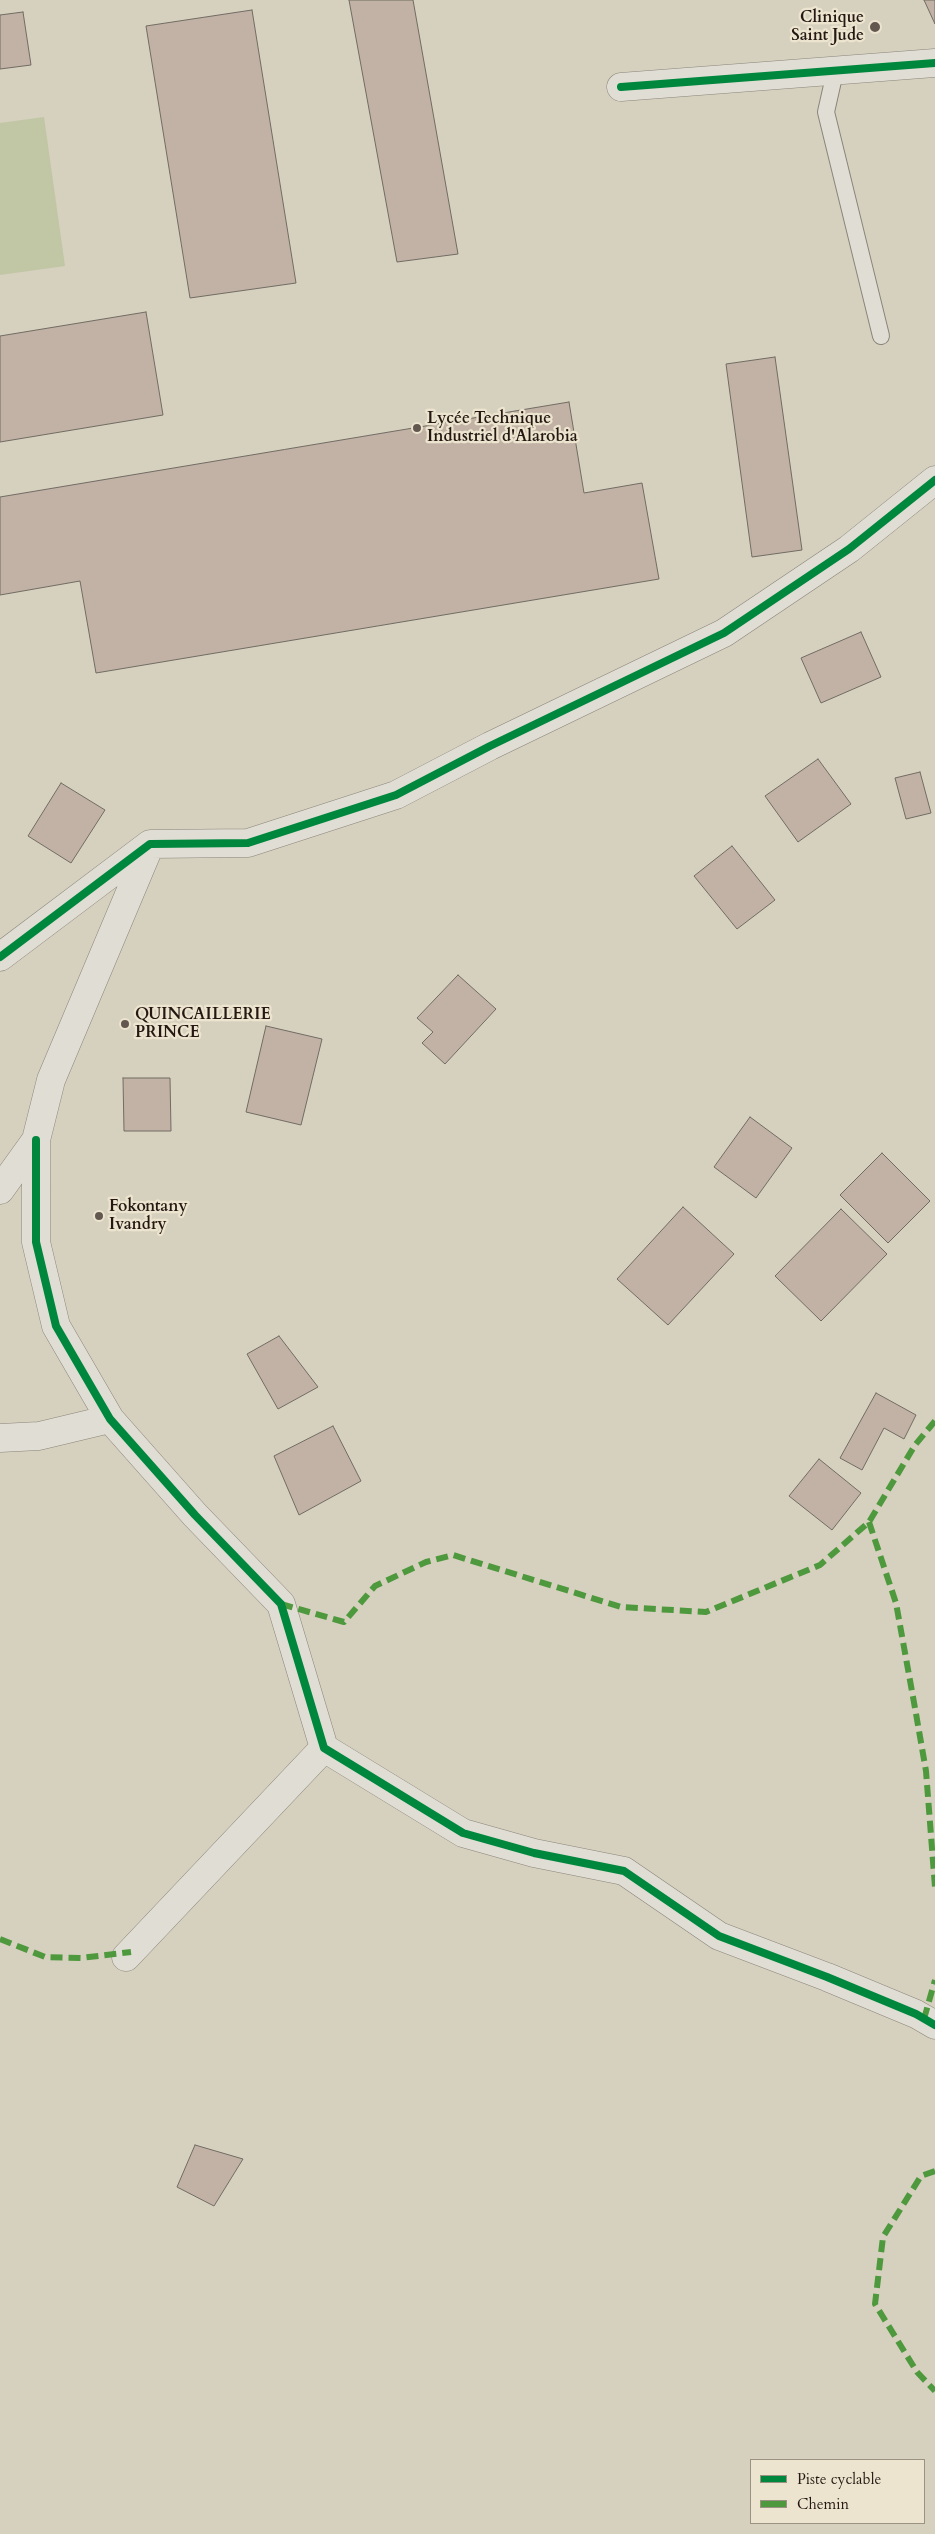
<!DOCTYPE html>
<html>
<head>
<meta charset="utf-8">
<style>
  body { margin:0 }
  #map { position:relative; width:935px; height:2534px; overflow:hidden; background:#d6d0be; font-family:Cardo,serif }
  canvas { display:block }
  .legend { position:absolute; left:750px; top:2459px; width:175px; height:65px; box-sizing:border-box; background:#ece4ce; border:1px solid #9c9283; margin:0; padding:6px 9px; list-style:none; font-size:15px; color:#251813 }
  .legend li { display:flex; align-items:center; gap:10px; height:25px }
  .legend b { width:25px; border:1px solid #9c9283 }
</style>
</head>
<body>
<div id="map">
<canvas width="935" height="2534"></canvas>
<ul class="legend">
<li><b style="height:6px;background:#00873e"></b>Piste cyclable</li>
<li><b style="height:6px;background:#4e993d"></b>Chemin</li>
</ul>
</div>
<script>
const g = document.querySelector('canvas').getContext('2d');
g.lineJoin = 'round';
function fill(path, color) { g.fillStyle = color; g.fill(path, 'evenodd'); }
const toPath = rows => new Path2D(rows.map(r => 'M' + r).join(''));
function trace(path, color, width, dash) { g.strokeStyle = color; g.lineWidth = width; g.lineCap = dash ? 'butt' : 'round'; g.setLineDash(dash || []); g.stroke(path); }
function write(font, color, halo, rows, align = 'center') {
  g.font = font + ' Cardo,serif'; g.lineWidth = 4.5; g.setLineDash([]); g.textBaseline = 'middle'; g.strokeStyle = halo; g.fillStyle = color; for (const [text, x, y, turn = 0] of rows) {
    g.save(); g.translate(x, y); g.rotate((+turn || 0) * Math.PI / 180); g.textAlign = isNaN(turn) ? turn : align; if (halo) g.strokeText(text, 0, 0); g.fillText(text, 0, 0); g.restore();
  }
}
const green = toPath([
  [44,117,65,266,0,275,0,123]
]);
const building = toPath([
  [349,0,413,0,458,254,397,262,349,0],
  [924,0,935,0,935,24,924,0],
  [252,10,296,283,190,298,146,26,252,10],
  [23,12,31,65,0,69,0,15,23,12],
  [146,312,163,415,0,442,0,336,146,312],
  [775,357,802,550,752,557,726,364,775,357],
  [569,402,584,493,642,483,659,579,96,673,80,581,0,595,0,497,569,402],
  [861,632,881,677,821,703,801,658,861,632],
  [818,759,851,804,798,842,765,796,818,759],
  [920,772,931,813,906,819,895,778,920,772],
  [61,783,105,810,71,863,28,836,61,783],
  [732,846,775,900,737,929,694,876,732,846],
  [458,975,496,1009,445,1064,422,1043,433,1032,417,1018,458,975],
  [266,1026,322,1039,301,1125,246,1112,266,1026],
  [123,1078,170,1078,171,1131,124,1131,123,1078],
  [750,1117,792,1148,756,1198,714,1167,750,1117],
  [882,1153,930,1201,888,1243,840,1195,882,1153],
  [683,1207,734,1254,668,1325,617,1279,683,1207],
  [841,1209,887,1254,821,1321,775,1276,841,1209],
  [279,1336,318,1387,278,1409,247,1354,279,1336],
  [876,1393,916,1415,904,1439,884,1428,862,1470,840,1458,876,1393],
  [333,1426,361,1481,299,1515,274,1456,333,1426],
  [819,1459,861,1493,832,1530,789,1496,819,1459],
  [195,2145,243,2159,214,2206,177,2187,195,2145]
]);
const lane = toPath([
  [835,72,826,112,881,336]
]);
const street = toPath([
  [621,87,935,63],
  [0,957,150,844,248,843,396,795,490,746,724,633,849,549,935,480],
  [36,1140,36,1242,56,1326,110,1419,195,1515,281,1604,324,1748,463,1833,534,1853,624,1871,719,1936,827,1977,916,2014,935,2025],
  [0,1190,36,1140,51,1080,150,845],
  [0,1438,39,1436,110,1419],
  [126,1957,324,1748]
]);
const quiet = toPath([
  [869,1522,896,1603,915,1708,926,1771,935,1887],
  [281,1604,344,1622,375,1586,426,1562,453,1555,621,1607,706,1612,820,1565,869,1522,915,1445,935,1421],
  [0,1939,45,1957,81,1958,131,1952],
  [924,2019,935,1980],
  [935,2171,921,2176,883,2237,875,2304,917,2372,935,2391]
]);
const cycleway = toPath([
  [621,87,935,63],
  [0,957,150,844,248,843,396,795,490,746,724,633,849,549,935,480],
  [36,1140,36,1242,56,1326,110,1419,195,1515,281,1604,324,1748,463,1833,534,1853,624,1871,719,1936,827,1977,916,2014,935,2025]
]);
const markers = [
  [875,27,6,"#63584f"],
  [417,428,5,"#63584f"],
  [125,1024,5,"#63584f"],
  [99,1216,5,"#63584f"]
];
const poiNames = [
  ["Clinique",864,18,"right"],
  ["Saint Jude",864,36,"right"],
  ["Lycée Technique",427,419],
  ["Industriel d'Alarobia",427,437],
  ["QUINCAILLERIE",135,1015],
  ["PRINCE",135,1033],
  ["Fokontany",109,1207],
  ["Ivandry",109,1225]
];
fill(green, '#c1c6a4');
fill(building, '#c1b2a5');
trace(building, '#716c63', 1);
trace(lane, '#8a857a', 18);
trace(street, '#8a857a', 29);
trace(lane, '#e0ddd4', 16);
trace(street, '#e0ddd4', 28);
trace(quiet, '#4e993d', 6, [12, 6]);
trace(cycleway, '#00873e', 8);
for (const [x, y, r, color] of markers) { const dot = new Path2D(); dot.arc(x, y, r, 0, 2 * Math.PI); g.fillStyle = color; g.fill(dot); trace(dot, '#ece4ce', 2); }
write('bold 16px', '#251813', '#ece4ce', poiNames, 'left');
</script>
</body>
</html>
